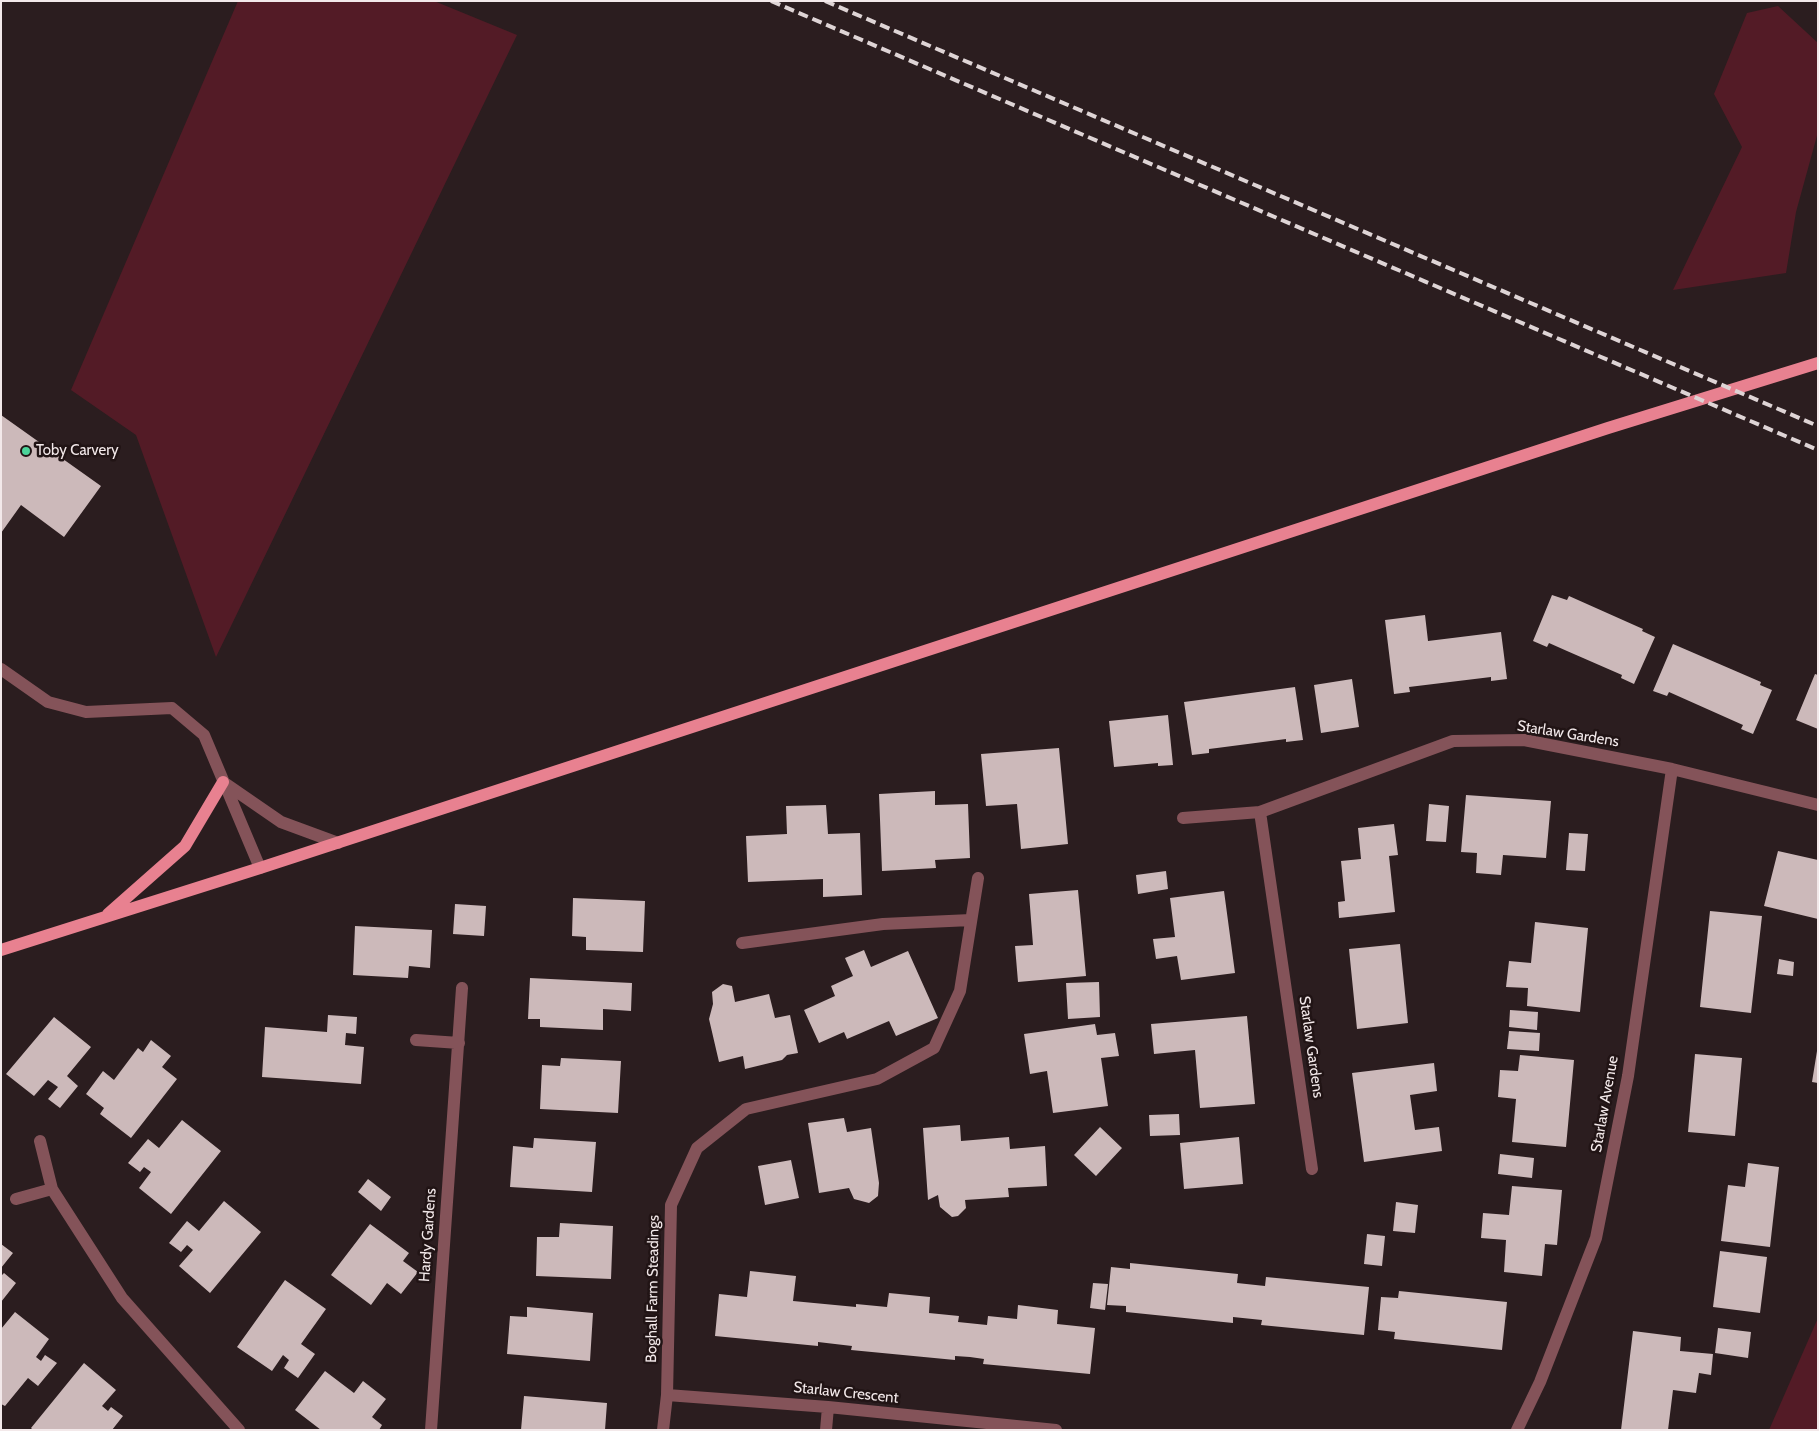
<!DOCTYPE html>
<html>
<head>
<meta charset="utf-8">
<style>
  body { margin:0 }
  #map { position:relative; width:1819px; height:1431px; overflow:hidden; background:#2b1d1f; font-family:Cabin,sans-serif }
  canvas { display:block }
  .frame { position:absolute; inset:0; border:2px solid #f3e9ea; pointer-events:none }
</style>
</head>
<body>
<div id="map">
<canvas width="1819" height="1431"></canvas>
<div class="frame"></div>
</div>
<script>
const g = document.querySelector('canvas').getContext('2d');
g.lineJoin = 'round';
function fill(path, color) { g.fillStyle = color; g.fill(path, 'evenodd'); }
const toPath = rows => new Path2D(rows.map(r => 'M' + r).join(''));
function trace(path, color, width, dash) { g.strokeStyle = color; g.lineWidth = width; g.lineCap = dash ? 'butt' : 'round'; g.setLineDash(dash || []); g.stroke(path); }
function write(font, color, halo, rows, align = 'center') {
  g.font = font + ' Cabin,sans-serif'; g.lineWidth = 5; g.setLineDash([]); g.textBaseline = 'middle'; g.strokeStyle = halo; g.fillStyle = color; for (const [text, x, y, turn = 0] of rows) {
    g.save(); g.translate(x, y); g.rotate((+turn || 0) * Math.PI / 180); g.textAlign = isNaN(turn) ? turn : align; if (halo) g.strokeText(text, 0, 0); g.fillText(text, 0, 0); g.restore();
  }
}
const green = toPath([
  [238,1,434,1,517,35,216,657,136,435,71,390],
  [1778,6,1818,43,1818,132,1796,212,1786,273,1673,290,1742,147,1714,94,1747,13],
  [1818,1318,1818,1430,1769,1430]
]);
const building = toPath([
  [1,415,101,486,64,537,21,505,1,533],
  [1552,595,1567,600,1569,596,1643,629,1642,631,1655,637,1634,684,1621,678,1622,675,1567,651,1549,643,1547,647,1533,641],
  [1425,615,1428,641,1501,632,1507,679,1491,681,1491,677,1409,687,1410,692,1394,694,1385,620],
  [1673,644,1761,682,1760,685,1772,690,1753,734,1741,729,1743,725,1669,692,1667,696,1653,691],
  [1815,674,1818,675,1818,729,1796,720],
  [1352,679,1359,727,1321,733,1314,685],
  [1295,687,1303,740,1286,742,1286,739,1217,748,1209,749,1209,753,1192,755,1184,702],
  [1168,715,1173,765,1158,766,1158,763,1114,767,1109,721],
  [1059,748,1068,844,1021,849,1017,804,986,806,981,754],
  [935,791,935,805,968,804,970,858,935,860,936,868,882,871,879,794],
  [1466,795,1551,801,1546,858,1503,855,1501,875,1476,873,1477,853,1461,852],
  [1429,804,1449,806,1446,842,1426,841],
  [826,805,828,834,860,833,862,895,823,897,823,879,748,882,746,836,787,834,786,806],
  [1394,824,1398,855,1389,856,1395,912,1339,918,1338,902,1345,901,1341,861,1361,859,1358,828],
  [1569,833,1588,834,1585,871,1566,870],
  [1778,851,1818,860,1818,919,1764,906],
  [1166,871,1168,889,1138,894,1136,875],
  [1078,890,1086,976,1018,982,1015,946,1033,945,1029,894],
  [1224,891,1235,973,1181,980,1177,956,1156,959,1153,939,1175,937,1170,898],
  [573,898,645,901,643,952,586,950,586,937,572,936],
  [455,904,486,906,484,936,453,934],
  [1710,911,1762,916,1751,1013,1700,1007],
  [1535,922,1588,928,1580,1012,1527,1006,1528,988,1506,987,1509,961,1531,963],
  [355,926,432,930,430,968,409,966,408,978,353,975],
  [1400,944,1408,1023,1357,1029,1349,949],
  [864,950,871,967,908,951,938,1018,896,1036,889,1021,847,1039,844,1032,819,1043,804,1010,835,996,831,986,853,976,845,958],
  [1779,959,1794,962,1793,976,1777,974],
  [530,978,632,983,631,1011,603,1009,603,1030,540,1027,540,1019,528,1019],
  [1099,982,1100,1017,1068,1019,1066,983],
  [723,984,732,986,735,1002,769,994,775,1018,790,1015,798,1053,787,1055,782,1060,745,1069,743,1056,719,1062,709,1019,713,1004,712,992],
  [1510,1010,1538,1012,1537,1030,1509,1027],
  [328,1015,357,1017,356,1034,346,1033,345,1045,364,1047,361,1084,262,1077,265,1027,327,1032],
  [1247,1016,1255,1104,1200,1108,1195,1050,1154,1054,1151,1024],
  [54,1017,91,1047,67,1076,78,1086,60,1108,48,1099,58,1087,48,1080,34,1096,6,1074],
  [1095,1024,1097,1035,1115,1033,1119,1056,1101,1058,1108,1106,1053,1113,1047,1071,1030,1074,1024,1034],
  [1509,1031,1540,1033,1539,1051,1507,1049],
  [151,1040,171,1056,162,1067,177,1079,131,1138,100,1114,104,1108,86,1094,103,1071,114,1080,138,1048,143,1052],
  [1817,1051,1818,1051,1818,1083,1812,1082],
  [1695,1054,1742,1058,1735,1136,1688,1132],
  [1520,1055,1574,1060,1566,1147,1512,1142,1516,1099,1498,1097,1500,1070,1518,1071],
  [561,1058,621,1061,618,1113,540,1109,542,1065,560,1066],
  [1434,1063,1437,1091,1410,1095,1415,1130,1439,1127,1442,1151,1364,1162,1352,1073],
  [1179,1114,1180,1135,1150,1136,1149,1115],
  [844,1118,847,1132,871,1128,879,1183,878,1196,869,1203,854,1199,849,1188,819,1193,808,1123],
  [182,1120,221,1151,171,1214,139,1188,151,1172,144,1167,140,1172,128,1163,148,1139,159,1148],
  [960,1125,961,1141,1009,1137,1010,1149,1045,1146,1047,1186,1008,1188,1009,1197,965,1200,966,1208,958,1216,952,1217,940,1207,938,1195,928,1200,923,1128],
  [1100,1127,1122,1148,1096,1176,1074,1155],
  [1239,1137,1243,1184,1184,1189,1180,1143],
  [534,1138,596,1142,592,1192,510,1187,513,1146,533,1148],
  [1500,1154,1534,1158,1532,1178,1498,1174],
  [791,1160,799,1198,765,1205,758,1166],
  [1748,1163,1779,1167,1770,1247,1721,1241,1728,1185,1745,1187],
  [368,1179,391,1197,381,1211,358,1192],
  [1512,1186,1562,1190,1557,1245,1545,1244,1542,1276,1504,1272,1506,1240,1481,1238,1483,1213,1509,1215],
  [224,1201,261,1232,210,1293,179,1266,193,1250,187,1245,181,1252,169,1243,187,1221,199,1231],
  [1396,1202,1418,1205,1415,1233,1393,1231],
  [560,1223,613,1226,611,1279,536,1276,537,1237,559,1237],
  [370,1224,409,1253,403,1261,418,1272,401,1294,387,1283,371,1305,331,1275],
  [1367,1234,1385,1236,1382,1266,1364,1264],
  [1,1244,13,1253,1,1268],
  [1720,1251,1767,1257,1760,1313,1713,1307],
  [1130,1263,1238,1274,1237,1283,1265,1286,1266,1277,1369,1287,1364,1335,1261,1325,1262,1320,1233,1317,1233,1323,1126,1312,1126,1306,1107,1305,1111,1267,1130,1269],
  [750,1271,796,1276,793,1301,856,1307,856,1304,887,1307,889,1293,930,1297,929,1313,959,1316,958,1322,987,1325,988,1316,1017,1319,1018,1305,1058,1310,1057,1324,1095,1328,1090,1374,983,1364,984,1359,970,1357,955,1356,955,1360,851,1350,852,1346,818,1342,818,1346,715,1336,719,1294,747,1297],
  [4,1273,16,1283,1,1302,1,1276],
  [285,1280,326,1309,301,1344,315,1354,298,1378,284,1368,289,1360,283,1355,272,1371,237,1347],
  [1093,1283,1108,1284,1105,1310,1090,1308],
  [1399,1291,1507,1302,1502,1350,1394,1339,1395,1332,1378,1330,1381,1297,1398,1298],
  [527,1307,593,1313,590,1361,507,1354,510,1316,527,1317],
  [15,1312,49,1339,36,1357,41,1361,45,1355,57,1363,38,1386,28,1378,5,1406,1,1404,1,1329],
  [1718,1328,1751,1332,1748,1358,1715,1353],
  [1633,1331,1681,1337,1680,1351,1713,1354,1711,1375,1699,1373,1696,1393,1673,1390,1668,1430,1621,1430],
  [84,1363,116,1390,102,1406,108,1411,111,1407,123,1416,112,1430,33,1430,31,1428],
  [325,1371,354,1393,363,1381,386,1399,372,1417,382,1425,379,1430,321,1430,295,1410],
  [524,1396,607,1403,605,1430,521,1430]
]);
const minor = toPath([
  [1,669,48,702,86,712,172,708,204,735,260,868],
  [223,782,281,822,338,843],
  [1260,812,1312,1169],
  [1183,818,1260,812,1453,741,1524,740,1672,769,1818,805],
  [742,943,883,924,971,920],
  [416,1040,459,1043],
  [40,1141,52,1189,122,1298,239,1430],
  [16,1199,52,1189],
  [667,1395,671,1205,697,1148,746,1109,877,1079,934,1048,960,991,978,878],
  [431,1430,462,988],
  [663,1430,667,1395,828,1407,1056,1430],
  [826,1430,828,1407],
  [1517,1430,1540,1382,1596,1238,1628,1076,1672,769]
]);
const major = toPath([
  [108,914,185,846,223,782],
  [1,950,260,868,1608,428,1818,363]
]);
const rail = toPath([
  [771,1,1818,450],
  [825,1,1818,426]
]);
const markers = [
  [26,451,5,"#4cd39a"]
];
const poiNames = [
  ["Toby Carvery",36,451]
];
const streetNames = [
  ["Starlaw Gardens",1568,734,9],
  ["Starlaw Gardens",1311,1047,82],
  ["Starlaw Avenue",1605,1104,-80],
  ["Hardy Gardens",428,1235,-86],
  ["Boghall Farm Steadings",653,1289,-89],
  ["Starlaw Crescent",846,1393,6]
];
fill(green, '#531b26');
fill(building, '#ccb9ba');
trace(minor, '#845359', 12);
trace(major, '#e88190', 12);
trace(rail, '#ded4d5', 4, [10, 5]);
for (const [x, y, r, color] of markers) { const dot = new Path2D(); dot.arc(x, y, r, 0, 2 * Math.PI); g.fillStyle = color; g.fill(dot); trace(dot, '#211415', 2); }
write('15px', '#f3e9ea', '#211415', poiNames, 'left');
write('15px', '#f3e9ea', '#211415', streetNames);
</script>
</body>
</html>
